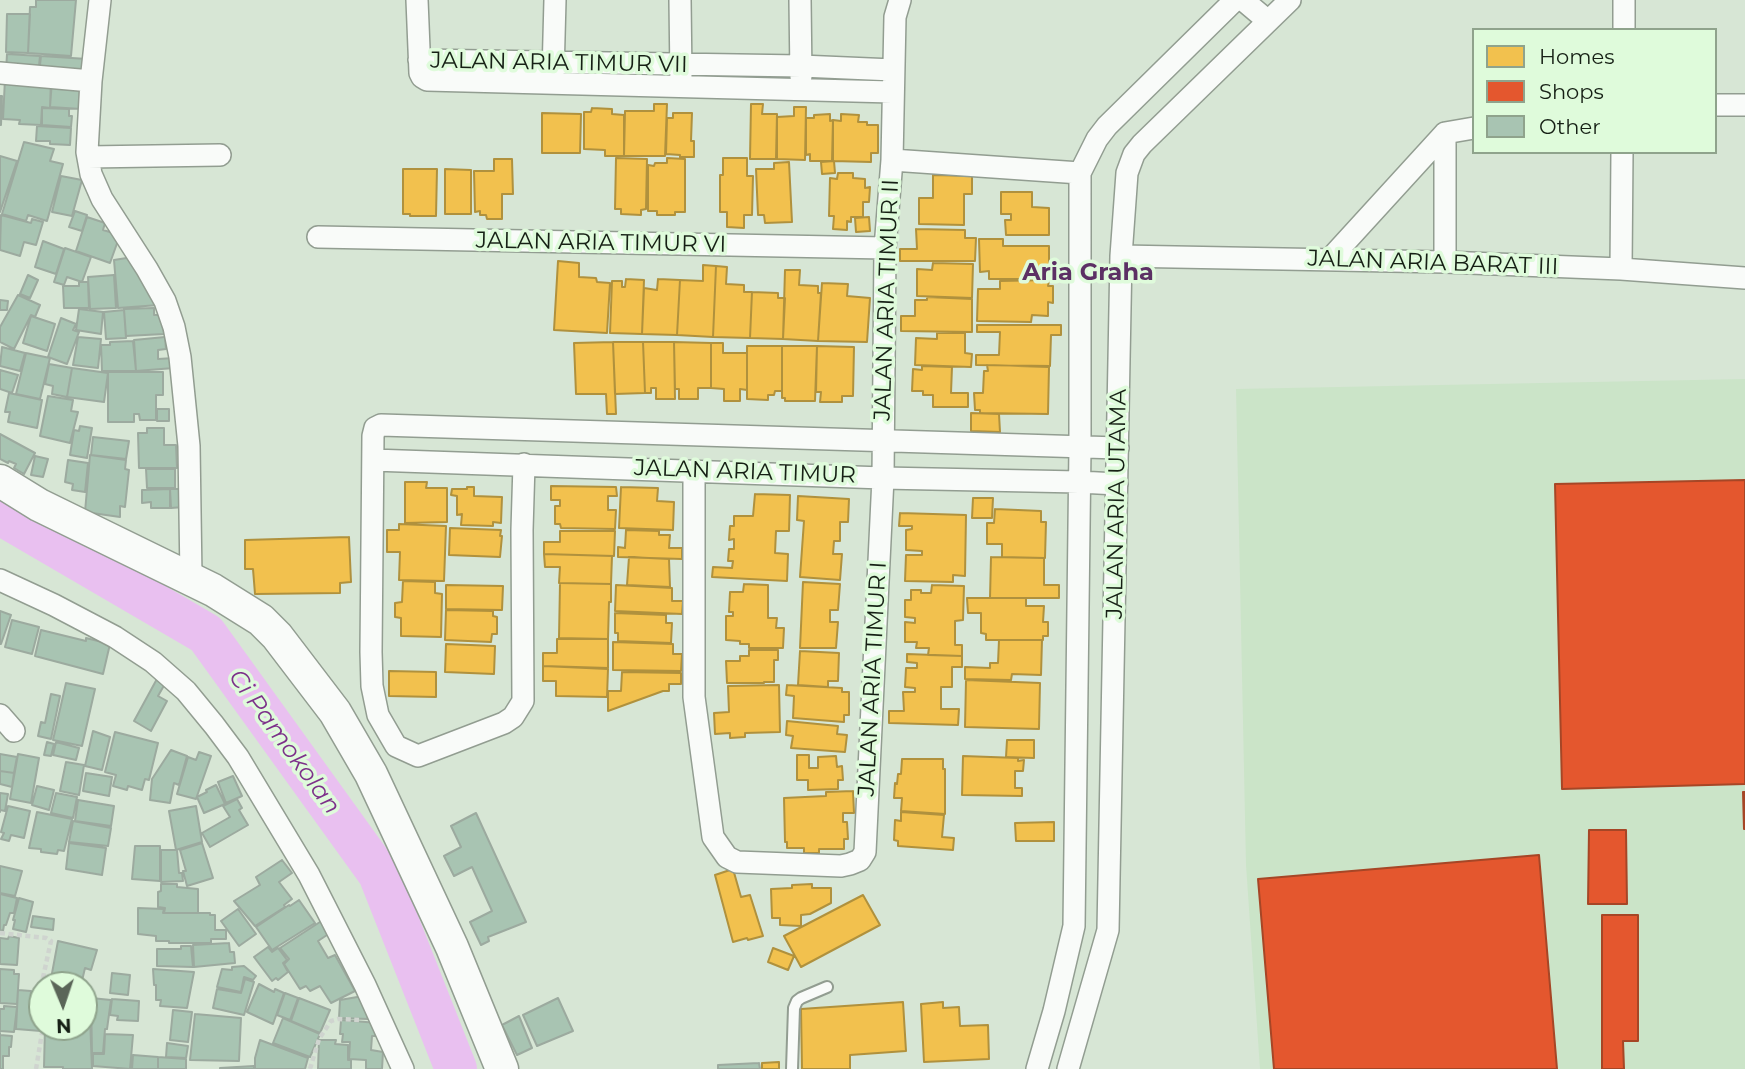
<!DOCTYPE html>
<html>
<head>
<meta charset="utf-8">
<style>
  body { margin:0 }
  #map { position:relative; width:1745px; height:1069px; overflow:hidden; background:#d7e6d5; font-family:Montserrat,sans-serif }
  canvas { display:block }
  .legend { position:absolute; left:1472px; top:28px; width:245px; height:126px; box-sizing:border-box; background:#dffbdb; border:2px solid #8fa38c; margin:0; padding:9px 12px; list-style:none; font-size:21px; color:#162015 }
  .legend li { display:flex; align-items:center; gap:14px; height:35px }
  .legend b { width:35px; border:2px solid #8fa38c }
  .north { position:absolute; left:28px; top:971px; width:70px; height:70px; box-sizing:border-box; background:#dffbdb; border:2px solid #8fa38c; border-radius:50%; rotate:178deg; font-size:19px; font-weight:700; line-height:28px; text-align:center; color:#162015 }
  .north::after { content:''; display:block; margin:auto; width:24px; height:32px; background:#5a6558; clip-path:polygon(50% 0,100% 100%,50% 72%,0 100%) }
</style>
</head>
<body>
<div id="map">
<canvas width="1745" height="1069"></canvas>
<ul class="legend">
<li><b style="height:19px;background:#f2c14e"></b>Homes</li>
<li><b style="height:19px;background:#e4572e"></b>Shops</li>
<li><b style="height:19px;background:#a8c4b2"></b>Other</li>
</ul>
<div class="north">N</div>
</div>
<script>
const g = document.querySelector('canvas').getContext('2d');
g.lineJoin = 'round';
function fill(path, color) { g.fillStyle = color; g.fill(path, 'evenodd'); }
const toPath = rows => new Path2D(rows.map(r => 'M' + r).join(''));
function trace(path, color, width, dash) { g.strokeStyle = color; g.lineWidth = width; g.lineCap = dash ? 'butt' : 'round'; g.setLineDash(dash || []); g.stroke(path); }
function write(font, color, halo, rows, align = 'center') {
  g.font = font + ' Montserrat,sans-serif'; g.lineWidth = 7; g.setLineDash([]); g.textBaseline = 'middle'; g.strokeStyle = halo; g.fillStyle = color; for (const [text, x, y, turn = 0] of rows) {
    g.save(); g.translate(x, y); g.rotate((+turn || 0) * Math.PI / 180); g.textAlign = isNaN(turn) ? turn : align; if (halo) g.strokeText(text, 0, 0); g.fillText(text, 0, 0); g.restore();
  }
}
const built = toPath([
  [1745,379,1745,1069,1260,1069,1246,865,1236,389]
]);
const homes = toPath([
  [654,104,667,104,665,156,624,156,625,111,654,111,654,104],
  [751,104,763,104,762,114,777,114,776,159,750,159,751,104],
  [794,107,806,107,805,160,777,159,777,117,794,116,794,107],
  [592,108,612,109,612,114,624,115,624,156,605,156,605,150,584,149,584,112,591,112,592,108],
  [542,113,581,114,580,153,542,153,542,113],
  [673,113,692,113,691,141,694,141,694,157,680,157,680,155,666,154,667,118,673,118,673,113],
  [830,114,830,121,833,120,832,161,810,161,810,154,806,155,806,118,814,118,814,115,830,114],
  [841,114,859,115,858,122,867,122,867,125,878,125,878,153,871,153,871,162,833,161,833,120,841,121,841,114],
  [616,158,647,159,646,209,641,210,641,215,621,214,621,209,615,209,616,158],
  [667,158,685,159,685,212,675,212,675,215,657,215,657,211,648,211,648,165,654,166,655,163,667,163,667,158],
  [723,158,747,158,747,176,753,176,752,215,744,215,744,228,727,227,727,212,720,212,720,175,723,175,723,158],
  [494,159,512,159,513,194,502,194,502,219,487,219,486,215,480,215,480,211,475,212,474,171,494,171,494,159],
  [834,161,835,173,822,174,821,162,834,161],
  [789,162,792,222,765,223,764,215,758,215,756,169,774,169,774,163,789,162],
  [403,169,437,169,436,216,410,216,410,214,403,214,403,169],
  [445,169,471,170,471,214,445,214,445,169],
  [838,173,853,173,853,178,865,179,865,188,870,187,869,202,863,202,863,217,851,217,851,222,847,221,847,230,833,229,834,216,829,216,830,178,837,179,838,173],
  [933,175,972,176,972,194,964,194,964,225,919,224,919,198,933,198,933,175],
  [1001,192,1032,192,1032,207,1049,208,1049,235,1006,235,1005,220,1011,220,1011,214,1001,214,1001,192],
  [869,217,870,231,856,232,855,218,869,217],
  [916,229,965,230,965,238,976,238,975,261,900,261,900,249,917,249,916,229],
  [979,239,1003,239,1003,246,1049,246,1049,262,1053,262,1053,279,989,279,989,271,980,272,979,239],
  [558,261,579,263,579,277,596,278,597,282,610,283,607,333,554,330,558,261],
  [933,263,973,264,972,298,917,296,917,269,932,270,933,263],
  [703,265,716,266,713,337,677,335,680,280,703,281,703,265],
  [716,266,727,267,726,284,744,285,744,292,752,292,750,338,713,337,716,266],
  [785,270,800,270,799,285,818,286,818,293,821,293,818,341,783,339,785,270],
  [626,279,644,280,642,334,610,333,612,281,622,281,622,287,625,287,626,279],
  [658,279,680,280,677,335,642,334,644,288,657,290,658,279],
  [1049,280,1048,286,1053,286,1053,303,1048,302,1048,316,1032,315,1031,322,977,321,978,289,1000,289,1000,281,1049,280],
  [822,283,848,284,847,296,870,298,867,342,818,341,822,283],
  [752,292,778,293,778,298,785,298,783,339,750,338,752,292],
  [927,297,972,299,972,332,901,331,901,316,915,316,915,300,927,300,927,297],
  [977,325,1061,325,1061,335,1051,335,1050,366,976,365,976,355,999,355,1000,332,977,332,977,325],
  [937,333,965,333,965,353,972,354,971,367,915,365,916,338,937,339,937,333],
  [613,342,643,342,645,393,615,394,613,342],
  [613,342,616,414,607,414,606,394,576,394,574,343,613,342],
  [643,342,674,342,675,399,656,399,656,388,651,388,651,393,645,393,643,342],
  [674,342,711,343,711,388,698,388,698,399,679,399,679,389,675,389,674,342],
  [711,343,723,343,723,353,747,353,747,390,740,389,740,401,724,401,724,389,711,388,711,343],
  [747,346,782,346,782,391,775,391,774,395,768,395,768,400,747,399,747,346],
  [782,346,817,346,815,401,785,401,785,398,782,398,782,346],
  [817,346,854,347,853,396,842,396,842,402,820,402,821,392,816,392,817,346],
  [987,365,1049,367,1048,414,980,413,980,410,975,410,974,393,983,393,984,371,988,371,987,365],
  [922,366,952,367,951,393,968,393,968,407,933,407,933,395,923,395,923,391,912,391,913,369,922,370,922,366],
  [971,413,999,414,1000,432,971,431,971,413],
  [405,482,427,482,426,488,447,488,447,522,405,523,405,482],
  [551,486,616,487,617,496,608,496,608,510,616,510,615,529,561,528,560,524,555,524,555,506,560,506,560,500,551,500,551,486],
  [467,487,474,487,474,496,502,497,501,523,493,522,493,526,461,525,462,514,457,515,457,496,451,495,452,489,467,489,467,487],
  [621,487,658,488,657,501,674,502,673,530,619,528,621,487],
  [755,494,790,495,789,531,776,531,775,553,788,554,787,581,712,577,713,567,732,568,733,561,728,561,729,549,734,549,734,539,729,540,730,526,734,526,734,516,753,516,755,494],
  [798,496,849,499,848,522,840,522,840,541,834,541,833,554,842,554,840,580,800,577,804,521,797,520,798,496],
  [973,498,993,498,992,518,972,518,973,498],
  [995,509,1041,511,1041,522,1046,522,1045,558,1002,557,1002,544,987,544,987,523,994,523,995,509],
  [900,513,966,515,965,576,953,575,953,582,905,581,906,555,922,555,922,551,906,550,906,530,912,529,912,526,899,526,900,513],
  [399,524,446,526,444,581,399,580,400,552,387,552,387,530,399,530,399,524],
  [450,528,501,530,500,536,502,536,500,557,449,555,450,528],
  [626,530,659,531,659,535,670,535,669,548,682,548,682,559,618,557,618,547,625,548,626,530],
  [560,531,615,531,614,556,544,554,544,542,560,542,560,531],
  [349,537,351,582,340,583,340,593,255,594,253,569,245,569,245,540,349,537],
  [544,554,612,556,611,584,559,583,560,567,545,567,544,554],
  [629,557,669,559,670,587,627,585,629,557],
  [991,557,1044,558,1044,585,1059,585,1059,598,990,598,991,557],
  [403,581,435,582,435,593,442,594,441,637,401,636,401,618,395,617,395,603,402,602,403,581],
  [803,582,840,584,838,610,830,610,830,622,838,622,836,648,800,648,803,582],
  [560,583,611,584,611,602,609,602,608,639,559,638,560,583],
  [744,584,768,585,768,618,777,618,776,628,784,628,783,648,749,648,749,644,740,644,740,641,726,640,726,616,733,616,733,612,729,612,730,592,743,592,744,584],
  [446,585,503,586,502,610,446,609,446,585],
  [616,585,672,588,672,601,683,601,682,614,615,611,616,585],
  [932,585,964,586,963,620,955,621,955,645,962,645,962,656,928,655,929,648,916,648,917,642,905,642,905,622,915,623,915,618,905,617,905,600,911,600,911,590,921,590,921,593,931,593,932,585],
  [967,598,1026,598,1026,606,1044,606,1043,622,1048,622,1048,636,1043,636,1043,640,986,640,986,634,981,633,981,613,968,613,967,598],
  [446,610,493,611,493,616,497,617,497,634,492,634,491,642,445,640,446,610],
  [615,613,666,615,666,623,672,623,671,643,618,641,618,633,615,633,615,613],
  [557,639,608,639,608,668,543,666,543,653,557,653,557,639],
  [999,640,1042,640,1041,675,1012,674,1011,680,965,679,965,667,990,668,990,663,998,663,999,640],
  [613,642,673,644,673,654,682,654,681,671,613,670,613,642],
  [446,644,495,646,494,674,445,672,446,644],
  [749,650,778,650,778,660,774,660,774,682,764,682,764,683,727,683,726,661,740,661,740,656,749,656,749,650],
  [800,651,839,653,838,681,828,681,828,687,798,685,800,651],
  [907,654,962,656,962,667,952,667,952,687,941,687,941,709,959,709,958,725,889,723,889,711,904,711,903,692,915,692,915,688,905,687,906,668,917,668,917,663,907,662,907,654],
  [543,666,608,669,607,697,556,696,556,681,543,681,543,666],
  [389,671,436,672,436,697,389,696,389,671],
  [622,672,681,673,681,684,669,684,669,691,663,691,608,711,608,691,621,691,622,672],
  [966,680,1040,683,1039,729,965,727,966,680],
  [779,685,780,732,745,733,745,737,730,738,730,733,715,734,714,713,729,712,728,686,779,685],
  [787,685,842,688,842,692,849,692,849,715,844,715,844,722,793,718,794,696,786,695,787,685],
  [787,721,838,726,837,734,847,735,845,752,791,748,793,736,786,735,787,721],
  [1007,740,1034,740,1034,758,1006,757,1007,740],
  [797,755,809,755,809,768,818,768,818,757,836,756,837,767,842,766,843,780,838,780,838,789,808,790,808,780,797,780,797,755],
  [963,756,1018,758,1018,761,1024,760,1023,771,1015,771,1015,788,1022,788,1022,796,962,795,963,756],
  [902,759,943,759,943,769,945,769,945,814,901,811,902,798,894,798,895,783,897,784,898,774,901,774,902,759],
  [853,791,854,813,843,813,843,822,847,822,848,839,844,839,844,849,819,849,819,853,804,853,804,848,787,848,787,842,785,842,784,798,826,796,826,792,853,791],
  [901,812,944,815,942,837,954,838,953,850,898,846,898,841,894,840,895,820,901,821,901,812],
  [1054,822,1054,841,1016,841,1015,823,1054,822],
  [733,869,741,897,750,895,763,936,748,940,747,938,733,942,715,875,733,869],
  [812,884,812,888,831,888,831,903,810,914,801,915,801,926,780,925,780,918,772,918,771,889,792,888,792,885,812,884],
  [863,895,880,925,801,967,784,936,863,895],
  [773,948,794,956,788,970,768,962,773,948],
  [903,1002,906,1051,850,1055,850,1069,802,1069,801,1009,903,1002],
  [943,1002,943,1008,959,1007,960,1026,988,1025,989,1059,924,1062,921,1004,943,1002],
  [779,1062,779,1069,762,1069,762,1063,779,1062]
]);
const shops = toPath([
  [1745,480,1745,784,1562,789,1555,484,1745,480],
  [1743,792,1745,792,1745,829,1744,829,1743,792],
  [1589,830,1626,830,1627,904,1588,904,1589,830],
  [1539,855,1557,1069,1274,1069,1258,879,1539,855],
  [1602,915,1638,915,1638,1041,1623,1041,1624,1069,1602,1069,1602,915]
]);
const river = toPath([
  [0,514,206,634,379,874,456,1069]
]);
const building = toPath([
  [36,0,76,0,71,56,28,53,30,7,36,7,36,0],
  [7,14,30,14,28,53,6,52,7,14],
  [7,54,40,56,38,75,6,72,7,54],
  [41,56,87,59,86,78,39,74,41,56],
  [5,79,51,80,50,108,42,107,41,125,19,124,20,120,3,119,5,79],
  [52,80,83,82,81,109,50,107,52,80],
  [0,96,2,96,1,125,0,125,0,96],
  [42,108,69,109,69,116,72,116,71,127,42,125,42,108],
  [37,126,71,128,70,145,50,144,50,141,36,141,37,126],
  [24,142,54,149,50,161,63,164,47,221,28,215,26,221,2,214,24,142],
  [0,156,17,161,0,212,0,156],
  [61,176,82,180,72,216,52,212,61,176],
  [75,211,87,215,82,231,69,227,75,211],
  [1,215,31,223,32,219,43,222,36,245,24,242,20,256,0,250,1,215],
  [87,217,105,223,103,230,120,235,110,263,76,251,87,217],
  [43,241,64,249,56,274,35,267,43,241],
  [65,248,91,257,82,282,67,277,64,285,54,282,65,248],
  [133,257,159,305,118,308,114,260,133,257],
  [28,275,38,280,30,298,20,294,28,275],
  [114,275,116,308,90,309,88,277,114,275],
  [79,282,88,282,89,308,64,308,63,286,79,286,79,282],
  [18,295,40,305,35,317,31,315,14,349,0,342,0,327,18,295],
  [0,300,8,301,7,310,0,310,0,300],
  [154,308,154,315,162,315,164,334,126,336,124,309,154,308],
  [79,309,103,312,101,334,76,330,79,309],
  [124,310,126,338,106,339,104,312,124,310],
  [31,316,55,324,47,351,23,343,31,316],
  [61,318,76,324,73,330,79,332,67,364,48,357,61,318],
  [78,337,101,339,98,368,73,365,78,337],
  [165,337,166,349,158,350,158,359,174,358,174,368,136,371,134,340,165,337],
  [133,341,136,371,102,371,101,345,110,345,110,342,133,341],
  [2,347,25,353,20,371,0,366,2,347],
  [26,353,50,358,40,399,16,394,26,353],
  [49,364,72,368,67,397,52,394,53,386,45,384,49,364],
  [72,368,108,373,104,402,67,397,72,368],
  [0,370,18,375,12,393,0,389,0,370],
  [108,372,163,372,163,395,156,395,156,420,140,420,139,414,134,414,134,422,108,422,108,372],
  [9,393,42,400,37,428,8,422,10,412,5,412,9,393],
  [48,396,73,400,71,411,78,412,70,443,40,436,48,396],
  [157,409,169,409,169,421,157,421,157,409],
  [80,426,92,428,87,458,70,455,74,430,79,431,80,426],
  [147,428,164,428,164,445,176,445,177,468,139,468,138,433,147,433,147,428],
  [0,434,35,453,24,474,14,468,16,464,9,461,8,463,0,459,0,434],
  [93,437,129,441,126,459,91,455,93,437],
  [90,455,126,460,125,469,129,470,125,507,120,506,120,517,85,512,90,455],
  [35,456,48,459,43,477,31,475,35,456],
  [68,460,88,463,85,492,72,490,73,484,65,482,68,460],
  [146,469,175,469,175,488,147,488,146,469],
  [170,489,170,508,151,508,151,502,142,503,142,490,170,489],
  [170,489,184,489,184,507,171,508,170,489],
  [0,611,11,615,1,644,0,644,0,611],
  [12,620,39,627,32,654,5,647,12,620],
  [41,630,86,641,86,638,110,644,103,674,35,656,41,630],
  [158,677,166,682,158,696,167,701,151,731,134,721,158,677],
  [66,683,95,689,82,746,53,740,66,683],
  [51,694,60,696,51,739,38,736,41,722,45,723,51,694],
  [93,731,110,737,102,770,85,766,93,731],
  [115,732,158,743,149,780,145,779,142,790,128,786,127,790,113,786,116,775,105,772,115,732],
  [47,742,54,744,51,756,44,755,47,742],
  [56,742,79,748,76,760,53,755,56,742],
  [171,750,187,756,179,785,174,783,170,803,150,800,152,779,171,750],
  [199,752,211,756,196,799,177,794,188,757,196,760,199,752],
  [0,754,17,757,14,773,0,771,0,754],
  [18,754,39,758,31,803,10,799,18,754],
  [66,762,84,765,79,795,60,791,66,762],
  [0,771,14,773,12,787,0,784,0,771],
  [86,773,112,777,109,796,83,791,86,773],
  [233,776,242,796,226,803,218,782,233,776],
  [216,785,225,804,204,813,197,797,207,792,206,790,216,785],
  [37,786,54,790,49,810,32,805,37,786],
  [0,793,8,794,5,811,0,810,0,812,0,793],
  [56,793,77,797,73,818,51,813,56,793],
  [237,799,242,808,239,810,248,825,210,847,202,833,230,817,223,806,237,799],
  [78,800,114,806,111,826,75,821,78,800],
  [8,806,30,811,24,838,11,835,9,841,1,839,4,833,1,832,8,806],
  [196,806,202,842,176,850,169,811,196,806],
  [37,812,72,819,64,851,58,850,57,854,41,852,41,849,29,848,37,812],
  [476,813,526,922,488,937,489,941,481,945,470,922,492,911,472,867,454,876,444,856,461,847,451,826,476,813],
  [73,821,111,828,108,846,69,842,73,821],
  [69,843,106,848,102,875,66,869,69,843],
  [202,843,213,878,187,886,183,871,186,871,180,850,202,843],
  [135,846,160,846,160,881,132,879,135,846],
  [161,850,177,850,179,873,182,873,183,881,161,882,161,850],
  [282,860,292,873,279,882,292,899,284,905,285,907,255,926,234,901,260,885,256,877,282,860],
  [0,866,22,871,15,896,0,893,0,866],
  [161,884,177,884,177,887,198,889,198,913,164,913,165,908,158,907,158,892,161,891,161,884],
  [0,894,17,898,14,913,10,913,6,925,4,925,3,931,0,930,0,894],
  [19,898,33,902,26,932,13,929,15,920,13,920,19,898],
  [299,900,315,923,272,950,256,927,289,905,290,906,299,900],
  [138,908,164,909,163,913,210,913,210,915,215,915,215,930,226,930,226,939,211,939,211,943,169,943,169,941,156,941,156,936,138,934,138,908],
  [238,909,256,934,239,946,221,921,238,909],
  [33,916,54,919,53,930,31,927,33,916],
  [323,920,330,933,318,941,328,958,335,955,355,991,331,1003,320,986,310,991,306,986,300,989,284,964,289,959,280,948,323,920],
  [9,936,19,938,17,965,0,964,0,938,8,939,9,936],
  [58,941,97,950,91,970,85,968,81,985,50,984,58,941],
  [229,943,230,952,234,952,235,963,194,967,193,945,229,943],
  [181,946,191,946,193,967,157,966,157,949,181,949,181,946],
  [268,947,272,952,278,948,287,960,283,963,288,972,278,980,276,978,272,981,254,957,268,947],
  [244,966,256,976,253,980,244,977,241,992,217,987,222,969,232,970,232,967,244,966],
  [0,969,14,970,14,974,19,974,17,1004,0,1003,0,969],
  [153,969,194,972,187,1008,160,1006,161,1000,156,1000,156,985,154,985,153,969],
  [112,973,130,975,128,995,110,993,112,973],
  [245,979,254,982,244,1015,213,1008,217,989,241,993,245,979],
  [259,984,274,992,275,989,284,993,273,1024,247,1012,259,984],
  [38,987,42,988,42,1010,35,1009,38,987],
  [18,990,31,991,30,1012,42,1013,41,1031,16,1029,18,990],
  [285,993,298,998,290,1020,277,1015,285,993],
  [363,996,368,1019,339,1018,340,1000,363,996],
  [91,998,111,1000,107,1029,105,1029,103,1053,92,1053,91,998],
  [299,998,330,1010,320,1033,291,1021,299,998],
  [558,998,573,1031,537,1046,523,1015,558,998],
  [112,999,139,1001,138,1021,117,1020,118,1016,110,1015,112,999],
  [84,1000,90,1000,90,1018,84,1018,84,1000],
  [4,1006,17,1007,14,1032,0,1031,0,1009,4,1009,4,1006],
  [173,1010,192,1012,188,1042,170,1040,173,1010],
  [195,1014,241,1018,239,1061,190,1060,195,1014],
  [519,1016,532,1048,517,1055,502,1025,519,1016],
  [84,1018,90,1018,92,1069,63,1069,63,1067,44,1067,45,1027,84,1027,84,1018],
  [283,1018,320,1034,310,1057,273,1043,283,1018],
  [341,1020,378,1023,377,1036,372,1036,371,1050,383,1052,382,1069,366,1069,366,1060,349,1059,350,1042,342,1042,343,1034,340,1034,341,1020],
  [0,1033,0,1035,12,1036,11,1047,9,1047,9,1056,3,1056,3,1069,0,1069,0,1033],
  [105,1034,133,1035,130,1069,93,1066,93,1054,104,1054,105,1034],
  [260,1040,308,1058,305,1069,255,1069,255,1058,260,1040],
  [319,1040,336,1040,335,1044,348,1045,348,1060,351,1060,351,1069,318,1069,319,1040],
  [167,1043,188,1046,186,1058,166,1057,167,1043],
  [133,1055,158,1057,158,1069,132,1069,133,1055],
  [158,1057,186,1059,186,1069,158,1069,158,1057],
  [759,1063,760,1069,718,1069,718,1065,759,1063],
  [254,1066,254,1069,220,1069,220,1068,254,1066]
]);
const path = toPath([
  [0,933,46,938,51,941,42,982,43,985,45,985],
  [36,1069,43,1027],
  [310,1069,319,1039,331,1021,338,1019,359,1020]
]);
const lane = toPath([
  [792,1069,794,1008,797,1001,801,998,827,987]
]);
const street = toPath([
  [100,0,91,81,87,152,91,174,102,199,147,269,165,301,174,327,180,357,189,446,191,578],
  [417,0,420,73,422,77,427,80,892,92],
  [680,0,681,77],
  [800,0,801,77],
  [1243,0,1268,21],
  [1624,30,1624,0],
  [419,60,801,66,893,70],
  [0,73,91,81],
  [553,74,555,0],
  [1715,105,1745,105],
  [1445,133,1445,262],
  [88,157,220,155],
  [892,160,1080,173],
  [318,237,885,248],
  [1121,256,1445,262,1621,269,1745,278],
  [1329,260,1445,133,1474,128],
  [1621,269,1622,152],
  [373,460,883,478,1079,482,1117,484],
  [524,464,522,530,523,701,513,717,504,723,418,756,396,746,378,715,372,686,371,652,373,436,375,428,381,425,1118,448],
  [694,471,694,697,713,837,727,857,737,862,841,866,850,864,860,860,865,852,883,478,885,248,892,160,895,17,900,0],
  [0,580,54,605,115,637,153,662,186,691,214,725,238,757,309,875,365,985,403,1069],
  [0,715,14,731],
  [1037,1069,1054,1011,1074,926,1080,447,1080,173,1097,139,1107,126,1235,0],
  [1068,1069,1108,930,1121,256,1127,173,1134,154,1142,144,1290,0]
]);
const secondary = toPath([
  [0,481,39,505,213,590,261,620,277,636,335,712,371,774,452,947,502,1069]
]);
const streetNames = [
  ["JALAN ARIA TIMUR VII",559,63,1],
  ["JALAN ARIA TIMUR VI",601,243,1],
  ["JALAN ARIA BARAT III",1433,263,2],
  ["JALAN ARIA TIMUR II",887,300,-88],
  ["JALAN ARIA TIMUR",745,472,2],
  ["JALAN ARIA UTAMA",1117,504,-89],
  ["JALAN ARIA TIMUR I",873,679,-87]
];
const neighbourhoodNames = [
  ["Aria Graha",1088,273]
];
const waterNames = [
  ["Ci Pamokolan",284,742,54]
];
fill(built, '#cbe4c8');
fill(homes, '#f2c14e');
trace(homes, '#b0913d', 2);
fill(shops, '#e4572e');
trace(shops, '#a64626', 2);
trace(river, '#e9c0f0', 42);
fill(building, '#a8c4b2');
trace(building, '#9caa9f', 2);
trace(lane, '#929d91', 14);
trace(street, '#929d91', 24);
trace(secondary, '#929d91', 35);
trace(path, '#cfd4cf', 4.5, [5, 3.5]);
trace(lane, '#f9fbf9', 10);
trace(street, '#f9fbf9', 21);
trace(secondary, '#f9fbf9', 32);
write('23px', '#162015', '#dffbdb', streetNames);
write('bold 24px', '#5c3064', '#dffbdb', neighbourhoodNames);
write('italic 24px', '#7d318a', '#dffbdb', waterNames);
</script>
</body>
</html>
